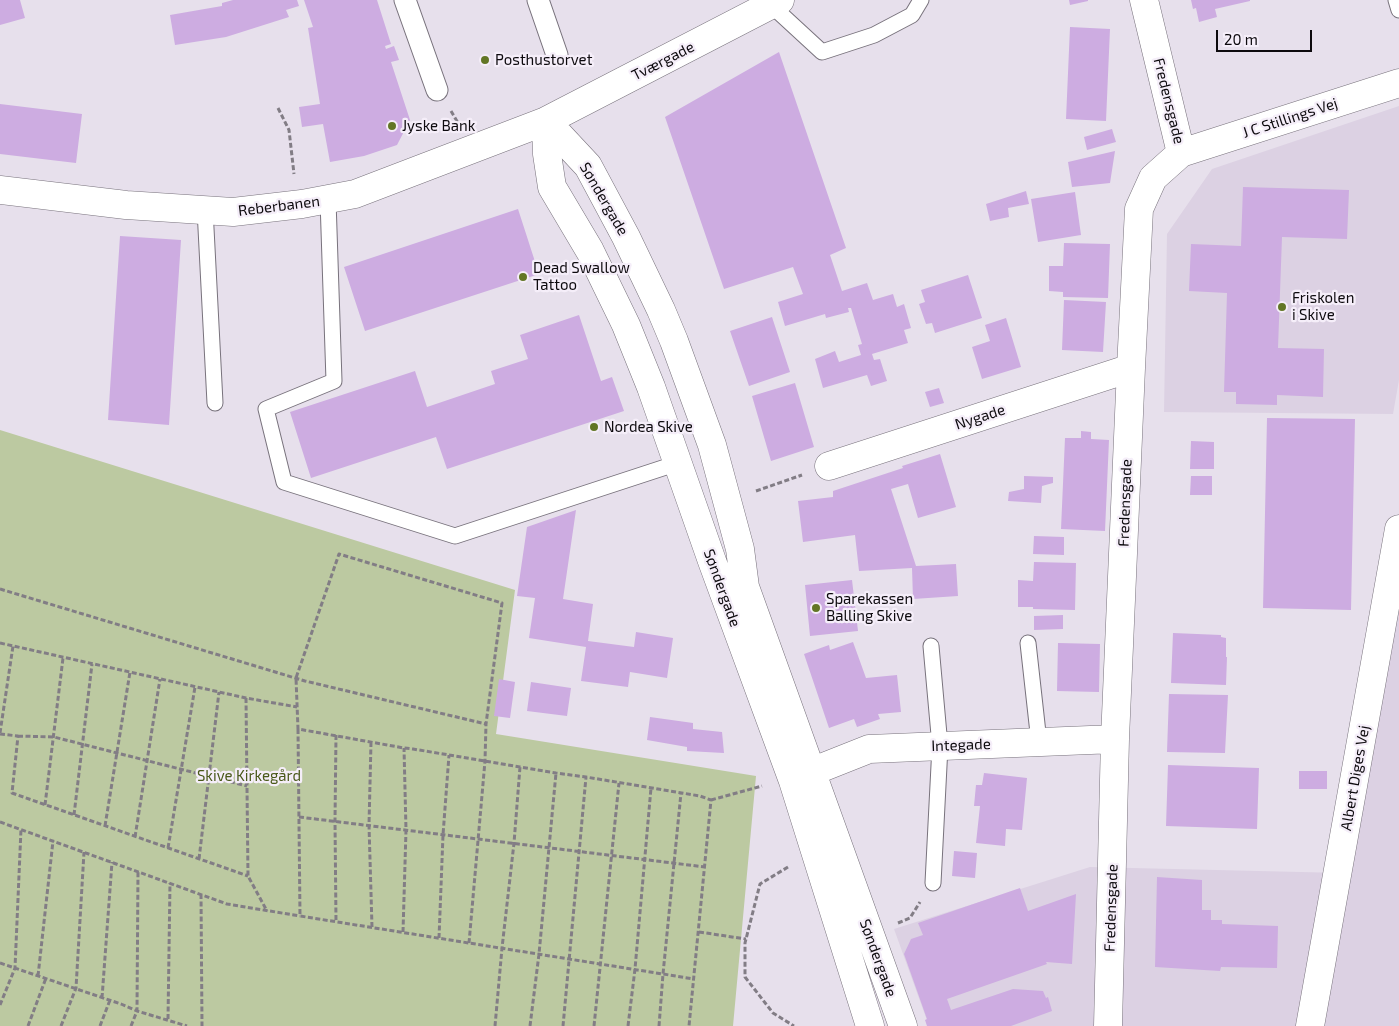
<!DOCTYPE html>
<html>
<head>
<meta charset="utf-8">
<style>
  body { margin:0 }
  #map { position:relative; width:1399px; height:1026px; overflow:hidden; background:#e7e0ec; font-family:"Exo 2",sans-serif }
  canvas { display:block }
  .scale { position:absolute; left:1216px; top:30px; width:96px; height:22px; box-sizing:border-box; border:2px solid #0d0a0e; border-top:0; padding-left:6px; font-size:15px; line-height:18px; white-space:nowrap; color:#0d0a0e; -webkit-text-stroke:4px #f5eef9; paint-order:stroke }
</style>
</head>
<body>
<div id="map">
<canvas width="1399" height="1026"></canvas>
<div class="scale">20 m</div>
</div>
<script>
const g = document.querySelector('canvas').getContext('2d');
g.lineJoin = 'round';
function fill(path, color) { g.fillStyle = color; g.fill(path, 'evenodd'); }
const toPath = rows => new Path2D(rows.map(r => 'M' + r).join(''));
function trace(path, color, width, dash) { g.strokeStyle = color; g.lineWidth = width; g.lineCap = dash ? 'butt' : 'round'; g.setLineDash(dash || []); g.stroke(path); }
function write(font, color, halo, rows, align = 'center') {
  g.font = font + ' "Exo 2",sans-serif'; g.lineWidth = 4.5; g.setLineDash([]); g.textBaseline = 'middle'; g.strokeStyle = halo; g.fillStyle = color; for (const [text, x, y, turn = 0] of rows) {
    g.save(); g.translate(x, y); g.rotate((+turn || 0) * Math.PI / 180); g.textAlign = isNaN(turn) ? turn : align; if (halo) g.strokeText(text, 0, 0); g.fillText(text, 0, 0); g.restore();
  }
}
const built = toPath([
  [1399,106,1399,380,1393,414,1164,412,1167,234,1212,169],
  [1399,595,1399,1026,929,1026,894,929,1090,867,1343,873]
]);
const green = toPath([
  [0,430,515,590,496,734,756,776,733,1026,0,1026]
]);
const building = toPath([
  [0,0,20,0,25,18,0,25],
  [233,0,297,0,299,6,286,10,289,17,226,37,175,45,170,15,222,6,222,3],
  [304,0,377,0,391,44,385,46,386,49,394,46,399,60,391,62,410,120,397,145,364,156,330,162,323,124,302,127,299,107,320,104,308,28,313,27],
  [1069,0,1088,0,1088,1,1070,5],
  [1191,0,1250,0,1250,1,1215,9,1217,17,1199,22,1196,8,1193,9],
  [1070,27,1110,29,1106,121,1066,119],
  [779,52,846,248,830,255,842,291,867,283,873,300,893,294,897,307,904,304,911,328,904,330,908,343,872,354,874,360,880,359,887,381,871,386,867,375,823,388,815,359,835,351,839,362,861,355,858,345,862,344,851,308,848,308,849,312,826,318,825,314,785,326,778,302,803,294,793,267,724,289,665,117],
  [0,104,82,114,76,163,0,154],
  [1112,129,1116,142,1087,150,1084,137],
  [1115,151,1110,183,1072,187,1068,162],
  [1243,187,1349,190,1347,239,1282,237,1278,348,1324,349,1323,397,1277,395,1277,405,1236,404,1236,392,1224,392,1227,293,1189,291,1191,244,1241,246],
  [1026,191,1029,204,1008,208,1009,217,990,221,986,204],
  [1075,192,1081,235,1038,242,1031,199],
  [518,209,539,274,365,331,344,267],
  [120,236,181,240,169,425,108,420],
  [1064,243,1110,244,1108,298,1063,297,1063,292,1049,291,1049,266,1063,266],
  [968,275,982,318,935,333,932,323,926,324,919,304,925,302,921,290],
  [1064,300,1106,302,1103,352,1062,350],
  [579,315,601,381,612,377,624,411,447,469,436,437,311,478,290,412,415,371,427,407,495,384,491,371,528,359,520,335],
  [772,317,790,372,749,386,730,331],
  [1006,318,1021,367,982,379,972,347,990,341,985,325],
  [795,383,814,447,771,461,752,396],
  [939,388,944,403,930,407,925,392],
  [1267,418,1355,419,1351,610,1263,608],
  [1081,431,1091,432,1091,439,1109,440,1105,531,1061,529,1065,438,1081,438],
  [1191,441,1214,442,1214,469,1190,469],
  [940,454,956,507,918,518,908,484,891,489,916,566,956,564,958,596,913,599,912,568,859,571,855,535,803,542,798,501,833,497,833,491,903,468,902,466],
  [1024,476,1053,477,1053,483,1042,486,1041,503,1008,501,1009,492,1024,489],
  [1191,476,1212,476,1212,495,1190,495],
  [576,510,563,599,593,604,588,641,634,647,636,632,673,638,667,678,630,672,628,687,581,681,586,647,529,638,535,598,517,596,527,527],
  [1034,536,1064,537,1064,555,1033,554],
  [1034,562,1076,563,1075,610,1033,609,1033,607,1018,607,1018,580,1033,581],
  [852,580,858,631,810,636,805,585],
  [1063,615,1063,629,1034,630,1034,616],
  [1173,633,1221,635,1221,637,1226,638,1226,657,1227,657,1226,685,1171,683],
  [853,642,866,678,897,675,901,712,878,714,880,719,857,727,854,719,829,728,804,654,829,645,830,650],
  [1058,643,1100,644,1099,692,1057,691],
  [499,679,515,682,510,718,494,716],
  [531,682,571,688,567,716,527,711],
  [1169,694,1228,695,1225,753,1167,752],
  [650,717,693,723,693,729,722,732,724,753,687,751,687,747,647,740],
  [1168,765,1259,768,1257,829,1166,826],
  [1299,771,1327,771,1327,789,1299,789],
  [984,773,1027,778,1022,830,1006,829,1005,846,976,843,980,806,974,806,976,785,982,785],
  [954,851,977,853,975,878,952,876],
  [1157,877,1202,880,1202,910,1211,910,1211,920,1222,920,1222,924,1278,926,1277,968,1221,967,1220,971,1155,967],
  [1020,888,1028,911,1076,894,1072,964,1046,962,1047,964,947,999,951,1010,1013,989,1043,991,1046,998,1048,997,1052,1011,1011,1026,927,1026,925,1020,927,1019,904,954,911,939,923,935,918,923]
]);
const path = toPath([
  [278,108,289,130,294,174],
  [451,111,458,123],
  [756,491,802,475],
  [0,589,305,681,486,724],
  [0,643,246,698,297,707],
  [246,698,248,876,267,911],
  [298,729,300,916,694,979],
  [0,733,13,646],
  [0,734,18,736,12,793,248,876],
  [336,735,335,821,336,922],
  [18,736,54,737,247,786],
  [371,742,369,825,372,927],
  [711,800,762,786],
  [45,805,63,658],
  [74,815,92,664],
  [299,817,705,867],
  [0,822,227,904,300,916],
  [105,826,130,672],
  [135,837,160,679],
  [168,848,195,687],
  [199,859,219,692],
  [788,867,760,884,745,943,745,977,773,1013,794,1026],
  [201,894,202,1026],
  [898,923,910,918,920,902],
  [403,932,406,830,404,748],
  [699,932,746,939],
  [439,938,443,835,449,755],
  [469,943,485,761,486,724,502,603,339,554,296,678,298,729,404,748,413,749,485,761,520,767,556,773,586,777,700,796,711,800,689,1026],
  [0,963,121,1004,137,1011,187,1026],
  [38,976,53,841],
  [102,998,112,862],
  [0,1005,15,968,21,829],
  [168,1019,170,883],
  [28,1026,46,978],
  [61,1026,76,988,84,852],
  [100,1026,110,1000],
  [131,1026,137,1011,138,871],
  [495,1026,502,948,514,843,520,767],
  [530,1026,539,954,556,773],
  [563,1026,586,777],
  [594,1026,619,783],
  [628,1026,635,969,651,788],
  [659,1026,663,974,681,793]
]);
const service = toPath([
  [1396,0,1399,10],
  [771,5,822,52,874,35,912,15,921,0],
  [328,200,334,381,266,409,284,482,455,536,678,463],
  [205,209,215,403],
  [1028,643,1039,742],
  [931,646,940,746,933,883]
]);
const pedestrian = toPath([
  [405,0,437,90],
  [538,0,557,55]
]);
const minor = toPath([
  [1144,0,1181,153],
  [829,466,1131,368],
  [811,772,869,749,1115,739],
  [1108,1026,1115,739,1131,368,1139,209,1153,178,1181,153,1399,83],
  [1310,1026,1399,529]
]);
const tertiary = toPath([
  [546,121,588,166,626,237,661,310,674,341,712,445,740,549,745,587,903,1026],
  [546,121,547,154,552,187,590,251,626,325,651,387,712,561,793,781,870,1026],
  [0,190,126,205,233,212,302,204,355,194,546,121,780,0]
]);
const markers = [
  [485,60,5,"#627625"],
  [392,126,5,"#627625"],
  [523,277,5,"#627625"],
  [1282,307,5,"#627625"],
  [594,427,5,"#627625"],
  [816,608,5,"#627625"]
];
const poiNames = [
  ["Posthustorvet",495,60],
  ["Jyske Bank",402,126],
  ["Dead Swallow",533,268],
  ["Tattoo",533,285],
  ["Friskolen",1292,298],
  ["i Skive",1292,315],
  ["Nordea Skive",604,427],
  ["Sparekassen",826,599],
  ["Balling Skive",826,616]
];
const streetNames = [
  ["Tværgade",663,61,-27],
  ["Fredensgade",1169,101,76],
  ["J C Stillings Vej",1290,118,-18],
  ["Søndergade",604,199,60],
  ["Reberbanen",279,206,-7],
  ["Nygade",980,417,-18],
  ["Fredensgade",1125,503,-88],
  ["Søndergade",722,588,70],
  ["Integade",961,745,-2],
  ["Albert Diges Vej",1355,778,-80],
  ["Fredensgade",1111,908,-88],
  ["Søndergade",878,958,70]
];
const parkNames = [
  ["Skive Kirkegård",249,776]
];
fill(built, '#dcd1e3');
fill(green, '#bcc9a1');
fill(building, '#cdace1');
trace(service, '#78727c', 17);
trace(pedestrian, '#78727c', 23);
trace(minor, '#78727c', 29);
trace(tertiary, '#78727c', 29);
trace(path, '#827d85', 3, [5, 2.5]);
trace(service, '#fff', 15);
trace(pedestrian, '#fff', 21);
trace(minor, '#fff', 28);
trace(tertiary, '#fff', 28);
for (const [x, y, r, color] of markers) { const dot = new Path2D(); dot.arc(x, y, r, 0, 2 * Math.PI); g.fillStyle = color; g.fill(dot); trace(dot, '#f5eef9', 2); }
write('15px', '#0d0a0e', '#f5eef9', poiNames, 'left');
write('15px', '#0d0a0e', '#f5eef9', streetNames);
write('15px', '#495919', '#f5eef9', parkNames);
</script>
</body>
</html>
